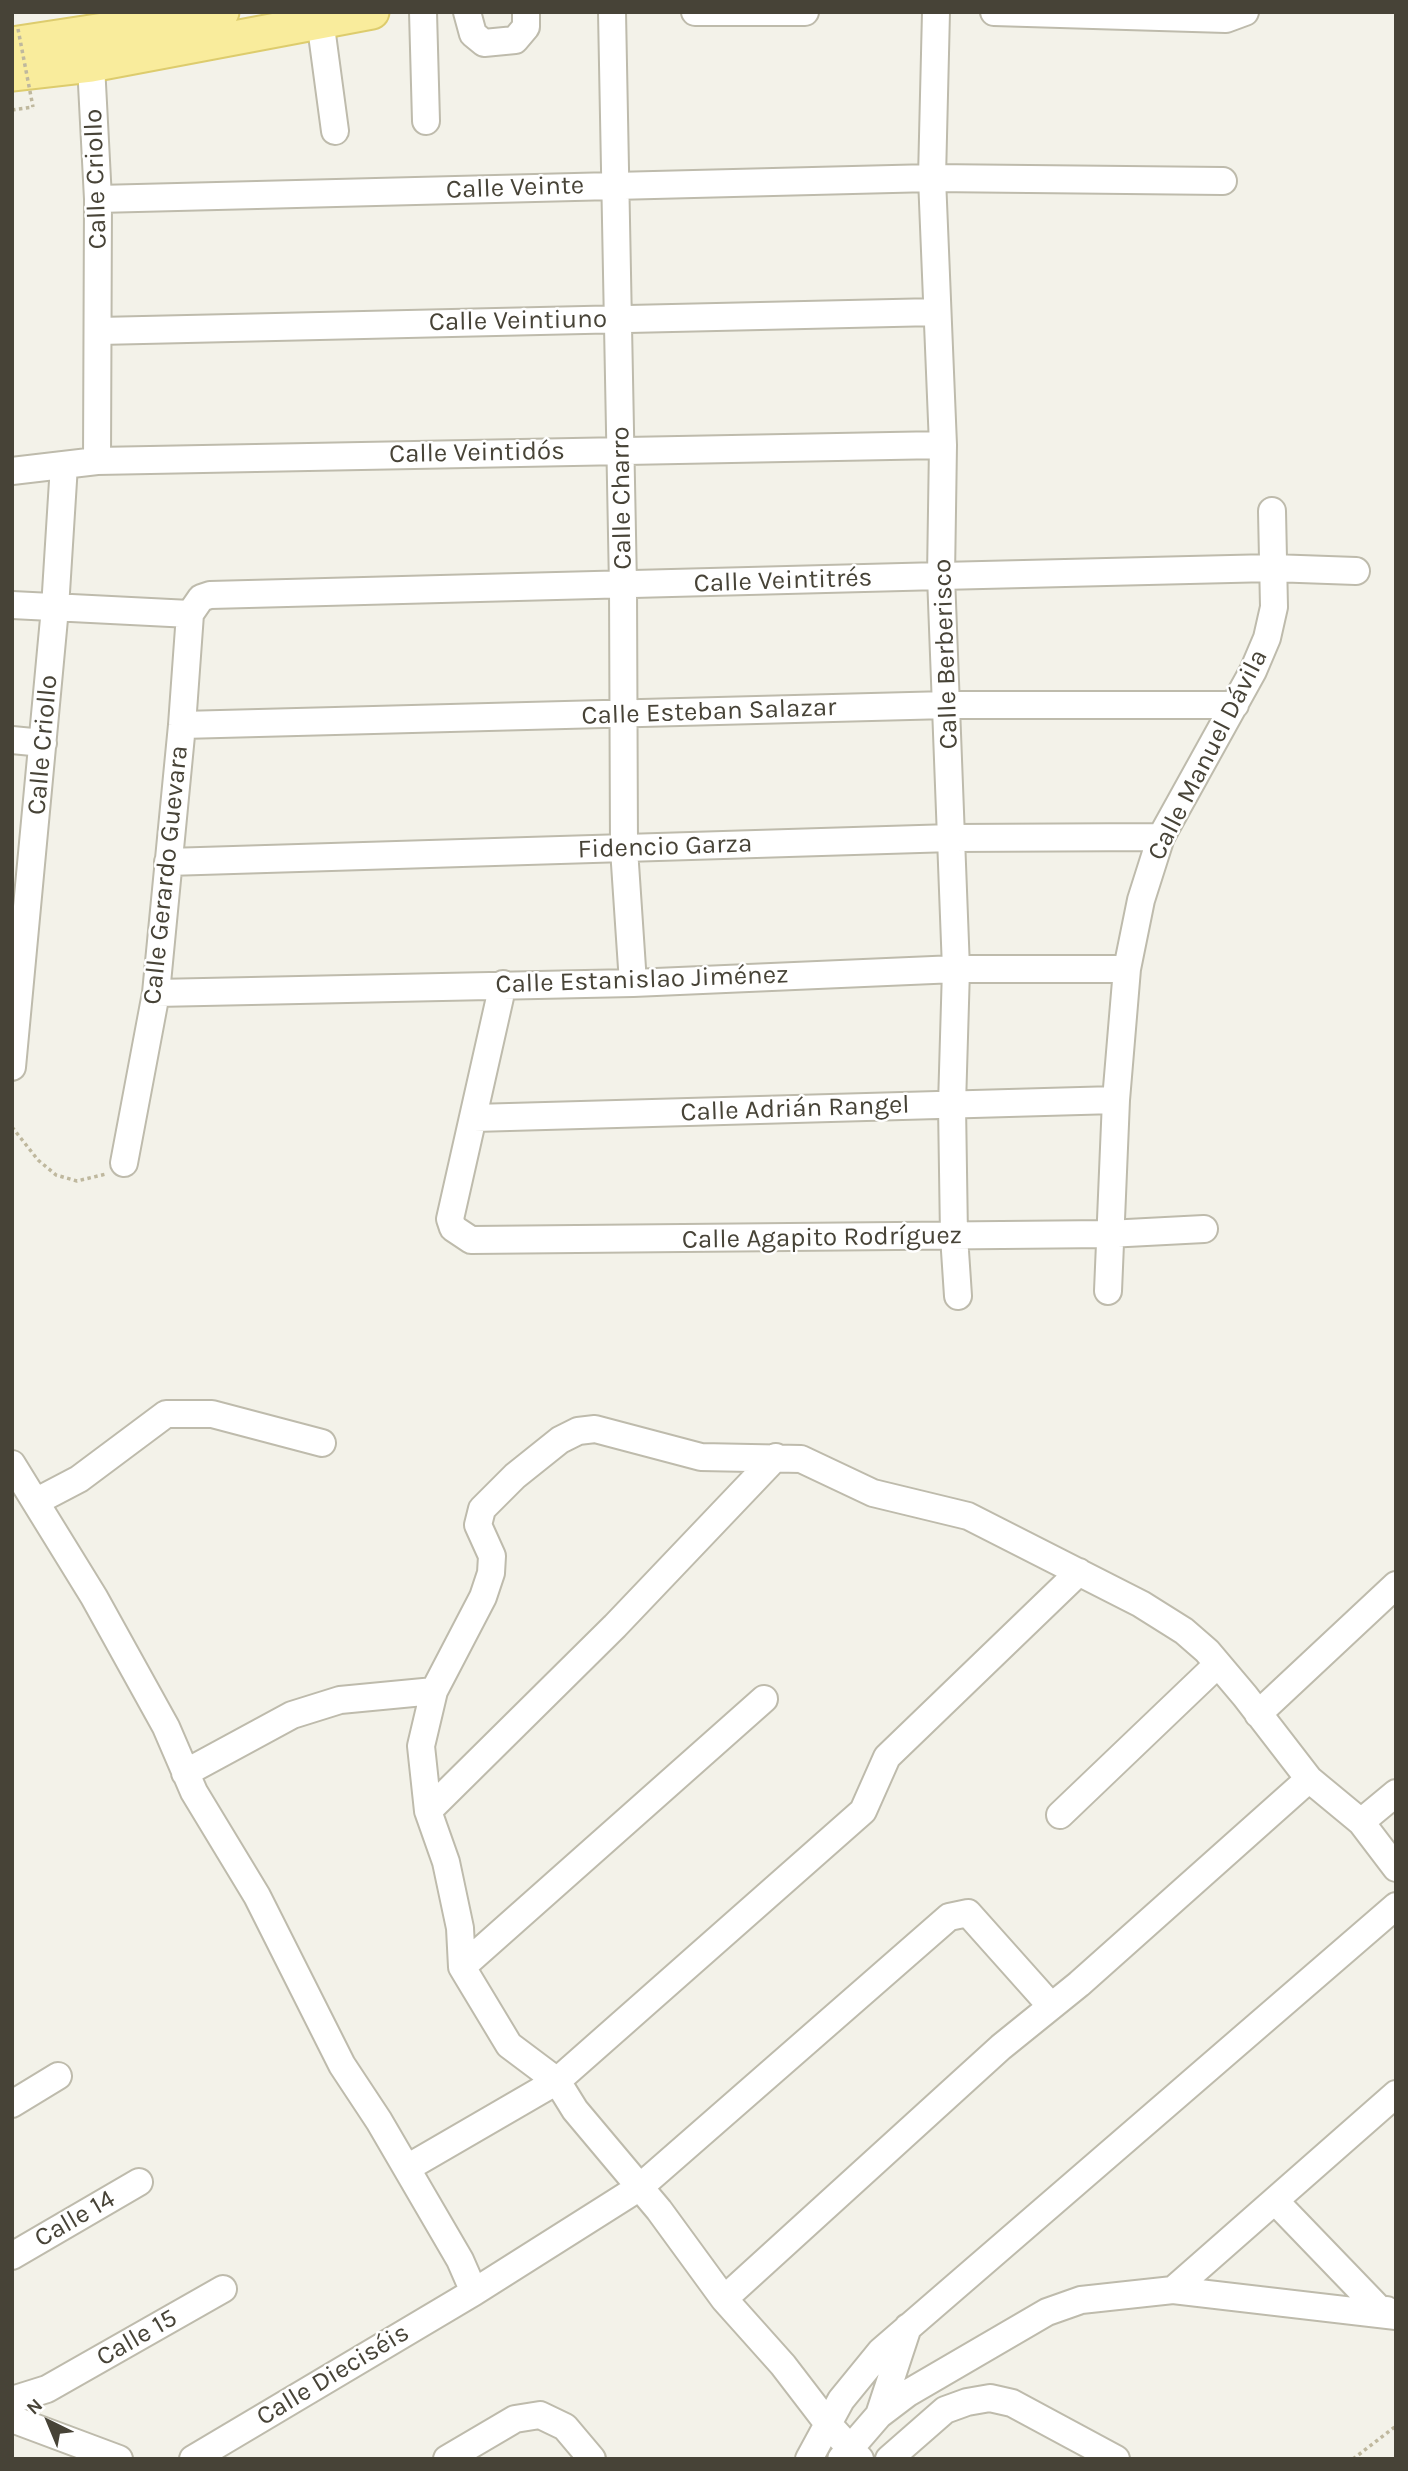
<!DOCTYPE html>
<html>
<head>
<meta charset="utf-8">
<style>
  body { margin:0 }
  #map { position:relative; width:1408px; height:2471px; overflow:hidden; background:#f3f2e9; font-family:Karla,sans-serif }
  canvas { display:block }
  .frame { position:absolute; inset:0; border:14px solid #474337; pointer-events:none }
  .north { position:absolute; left:14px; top:2387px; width:70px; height:70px; -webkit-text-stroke:5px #fff; paint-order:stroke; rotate:317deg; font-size:19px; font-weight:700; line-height:28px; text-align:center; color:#474337 }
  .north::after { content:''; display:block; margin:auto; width:24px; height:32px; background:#474337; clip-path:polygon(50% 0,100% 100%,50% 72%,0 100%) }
</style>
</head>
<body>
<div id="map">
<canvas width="1408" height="2471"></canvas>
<div class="frame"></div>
<div class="north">N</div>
</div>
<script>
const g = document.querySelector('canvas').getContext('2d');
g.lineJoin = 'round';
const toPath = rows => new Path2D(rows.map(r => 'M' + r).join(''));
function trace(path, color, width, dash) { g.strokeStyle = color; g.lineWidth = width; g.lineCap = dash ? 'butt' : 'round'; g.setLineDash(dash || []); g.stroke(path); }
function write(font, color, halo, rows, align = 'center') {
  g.font = font + ' Karla,sans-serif'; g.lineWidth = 5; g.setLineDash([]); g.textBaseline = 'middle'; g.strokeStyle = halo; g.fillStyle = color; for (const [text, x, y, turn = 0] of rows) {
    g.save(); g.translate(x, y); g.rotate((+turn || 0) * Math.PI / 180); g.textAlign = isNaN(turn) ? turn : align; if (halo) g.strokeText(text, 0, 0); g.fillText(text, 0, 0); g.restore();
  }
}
const path = toPath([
  [12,110,33,107],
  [12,1127,38,1160,56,1175,77,1181,106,1174],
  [1353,2459,1396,2426]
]);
const minor = toPath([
  [319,12,335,131],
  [423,12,426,121],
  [467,12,473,34,484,43,515,40,526,27,526,12],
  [612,12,623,586,624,849,633,983],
  [695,12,805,12],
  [936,12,932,178,943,445,941,576,956,969,952,1105,954,1236,958,1296],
  [994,12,1226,19,1245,12],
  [91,65,98,199,97,461],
  [98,199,932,178,1223,181],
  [99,331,937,312],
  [12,471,97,461,943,445],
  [12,605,190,614],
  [182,725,948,705,1235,705],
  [12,740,43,743],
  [168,862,952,838,1161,837],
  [503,984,450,1219,453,1228,471,1240,1108,1234,1204,1229],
  [156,993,633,983,956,969,1127,969],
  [12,1067,55,608,64,465],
  [474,1118,1116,1100],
  [124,1163,156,993,182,725,190,614,201,598,210,595,941,576,1272,568,1356,571],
  [1108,1291,1116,1100,1127,969,1141,900,1161,837,1253,671,1267,638,1274,607,1272,511],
  [12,1464,94,1597,166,1727,194,1792,257,1896,342,2065,379,2121,460,2260,474,2292],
  [37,1501,79,1479,166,1414,212,1414,322,1443],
  [1258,1714,1396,1585],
  [185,1773,292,1715,340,1700,434,1691],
  [428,1811,615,1626,776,1457],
  [1060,1815,1218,1664],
  [1361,1822,1396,1793],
  [462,1967,764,1699],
  [12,2104,58,2076],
  [407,2168,557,2081,863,1811,887,1757,1079,1572],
  [1276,2202,1383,2313,1387,2310],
  [12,2256,139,2182],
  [1173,2290,1396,2094],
  [724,2299,1001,2047,1079,1984,1309,1779],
  [12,2400,47,2389,223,2289],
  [879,2415,908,2327],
  [12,2419,119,2459],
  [193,2459,474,2292,640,2187,949,1917,968,1913,1051,2006],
  [447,2459,515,2419,540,2415,565,2427,592,2459],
  [809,2459,841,2400,881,2351,1396,1906],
  [841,2459,879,2415,908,2393,1047,2312,1081,2300,1173,2290,1396,2316],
  [860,2459,829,2425,783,2365,724,2299,659,2210,575,2110,557,2081,509,2045,462,1967,460,1928,446,1862,428,1811,421,1746,434,1691,483,1597,491,1573,492,1556,478,1525,482,1509,515,1476,560,1440,578,1431,595,1429,701,1457,801,1459,873,1493,968,1516,1141,1604,1184,1631,1207,1651,1245,1696,1309,1779,1361,1822,1396,1868],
  [889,2459,945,2410,967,2402,990,2398,1012,2403,1116,2459]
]);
const major = toPath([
  [12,44,222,12],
  [12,74,91,65,372,12]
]);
const pathBridge = toPath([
  [18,29,33,107]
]);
const streetNames = [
  ["Calle Criollo",96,179,-92],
  ["Calle Veinte",515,188,-2],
  ["Calle Veintiuno",518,321,-1],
  ["Calle Veintidós",477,453,-1],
  ["Calle Charro",622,498,-91],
  ["Calle Veintitrés",783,581,-2],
  ["Calle Berberisco",946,654,-92],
  ["Calle Esteban Salazar",709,712,-2],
  ["Calle Criollo",43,745,-85],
  ["Calle Manuel Dávila",1208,755,-63],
  ["Fidencio Garza",665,847,-2],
  ["Calle Gerardo Guevara",166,875,-84],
  ["Calle Estanislao Jiménez",642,980,-2],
  ["Calle Adrián Rangel",795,1109,-2],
  ["Calle Agapito Rodríguez",822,1238,-1],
  ["Calle 14",75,2219,-30],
  ["Calle 15",137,2338,-30],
  ["Calle Dieciséis",333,2375,-31]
];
trace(minor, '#bebbac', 30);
trace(major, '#ddcc6d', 37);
trace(path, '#bfb89e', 3.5, [3.5, 3.5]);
trace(minor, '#fff', 26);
trace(major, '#f9ec9c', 33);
trace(pathBridge, '#bfb89e', 3.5, [3.5, 3.5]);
write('26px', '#474337', '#fff', streetNames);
</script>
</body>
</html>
